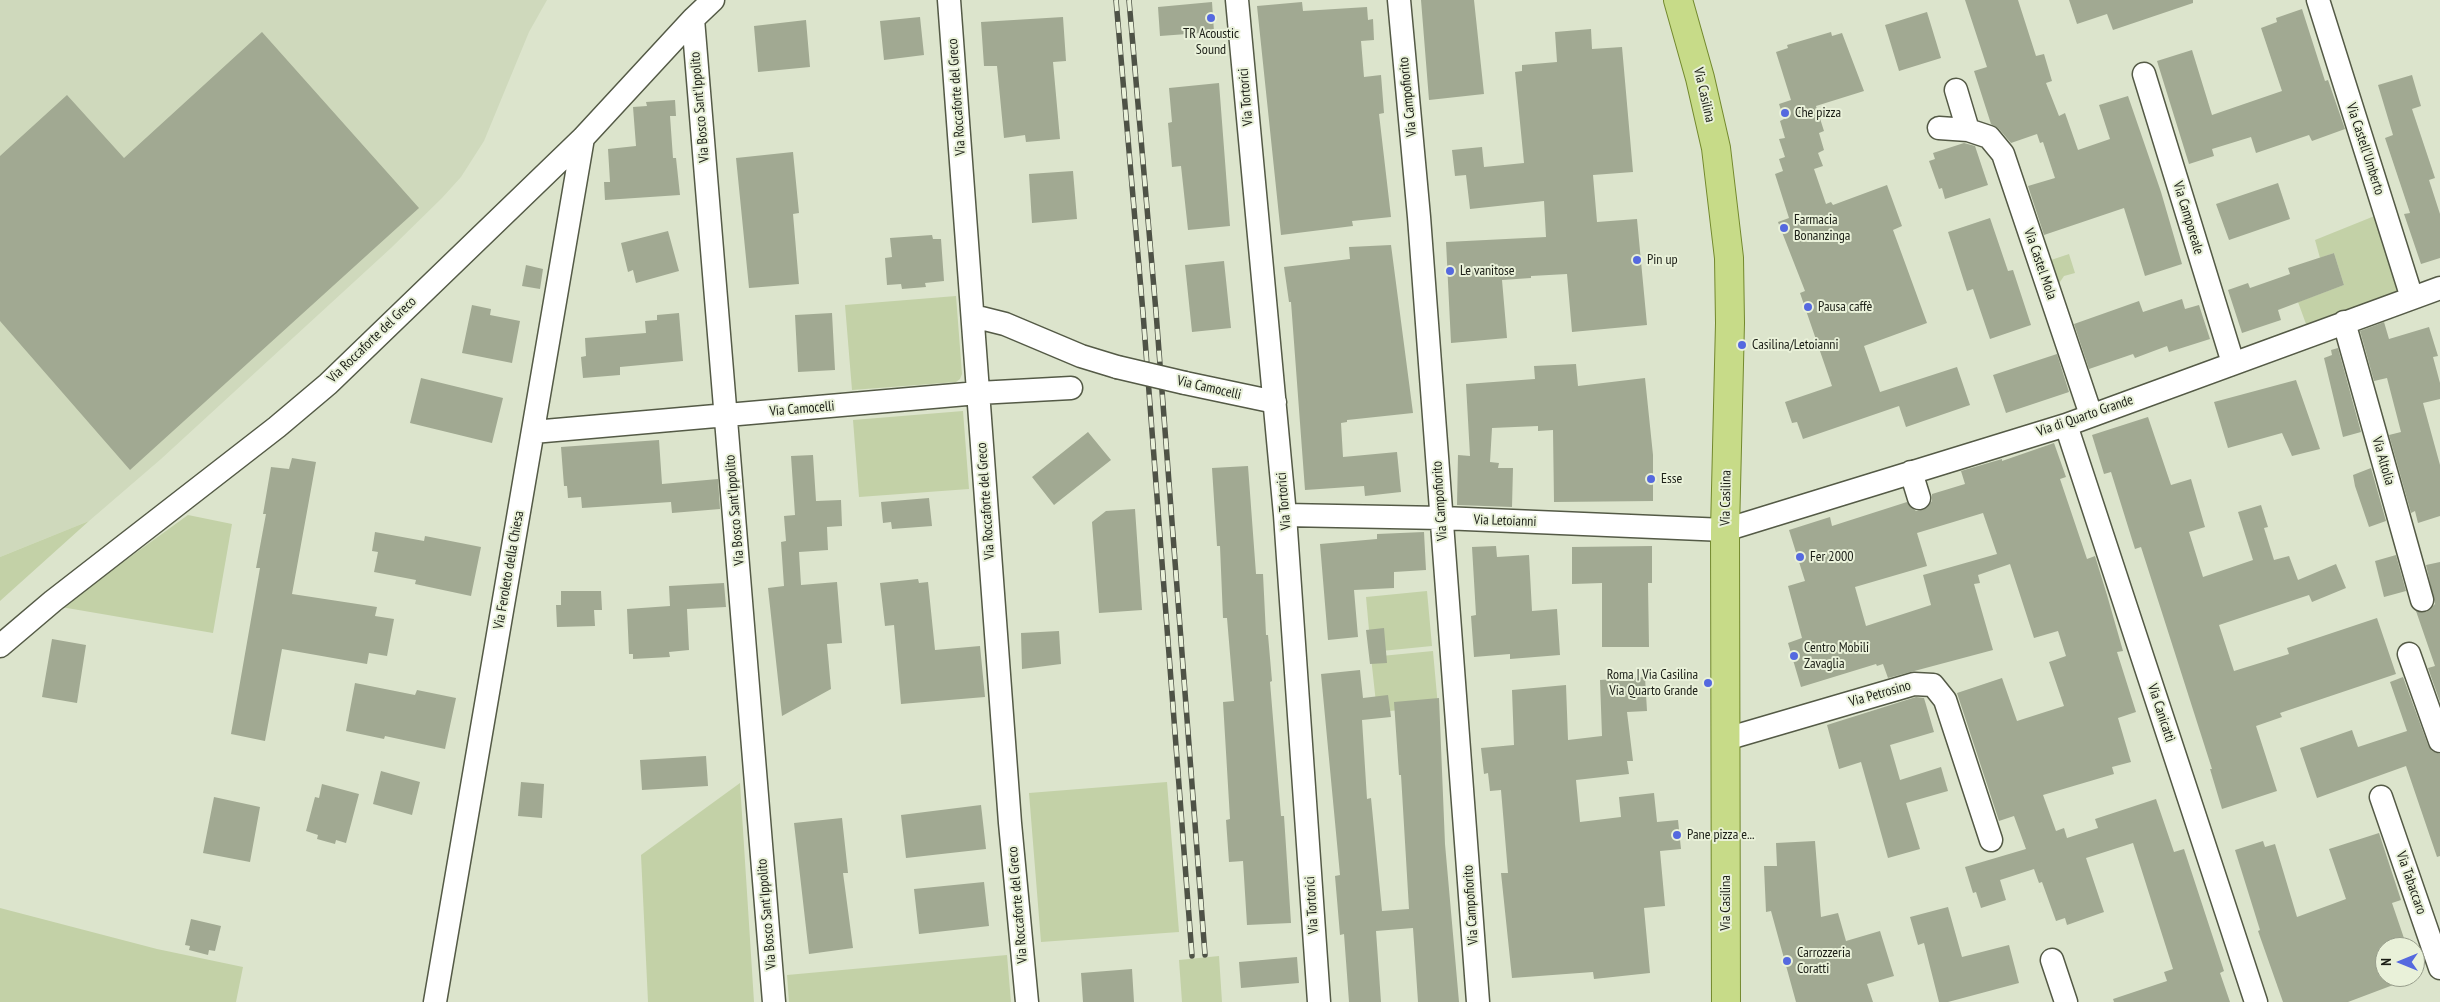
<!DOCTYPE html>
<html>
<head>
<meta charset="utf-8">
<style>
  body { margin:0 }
  #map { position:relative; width:2440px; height:1002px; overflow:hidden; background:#dce4cc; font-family:"PT Sans Narrow",sans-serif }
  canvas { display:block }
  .north { position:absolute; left:2375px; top:937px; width:50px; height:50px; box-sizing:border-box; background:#e9f1d9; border:1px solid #979d8b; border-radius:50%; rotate:270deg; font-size:14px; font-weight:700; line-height:20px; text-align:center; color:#1b1e16 }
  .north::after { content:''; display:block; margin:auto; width:18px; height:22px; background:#5569df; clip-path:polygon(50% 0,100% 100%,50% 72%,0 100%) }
</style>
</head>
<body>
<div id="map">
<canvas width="2440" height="1002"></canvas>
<div class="north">N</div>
</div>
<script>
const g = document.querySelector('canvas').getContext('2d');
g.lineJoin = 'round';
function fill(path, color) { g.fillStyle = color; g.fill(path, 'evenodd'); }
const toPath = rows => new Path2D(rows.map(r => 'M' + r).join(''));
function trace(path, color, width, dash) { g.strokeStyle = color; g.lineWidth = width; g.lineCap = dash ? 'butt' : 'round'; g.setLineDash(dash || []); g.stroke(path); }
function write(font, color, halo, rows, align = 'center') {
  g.font = font + ' "PT Sans Narrow",sans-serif'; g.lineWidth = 4; g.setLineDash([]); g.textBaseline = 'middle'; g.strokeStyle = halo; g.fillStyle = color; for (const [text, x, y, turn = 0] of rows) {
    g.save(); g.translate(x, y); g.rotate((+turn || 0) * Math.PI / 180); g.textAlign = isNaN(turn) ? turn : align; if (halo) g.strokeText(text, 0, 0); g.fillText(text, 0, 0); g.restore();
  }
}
const built = toPath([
  [0,0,547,0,529,32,484,141,461,177,442,198,391,248,161,459,89,521,0,557]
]);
const green = toPath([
  [2377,215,2402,289,2306,324,2298,302,2344,285,2334,253,2320,258,2315,240],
  [2069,254,2075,273,2064,276,2056,288,2048,261],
  [956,296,962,374,960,379,956,382,852,390,845,305],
  [963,411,969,489,859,497,853,420],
  [188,515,232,524,213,633,61,607],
  [89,521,0,601,0,557],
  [1427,591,1432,646,1371,652,1366,597],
  [1433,651,1438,707,1377,712,1371,657],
  [1167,782,1179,932,1041,942,1029,793],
  [740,783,754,1002,648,1002,641,855],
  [0,908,157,949,243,967,236,1002,0,1002],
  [1007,955,1011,1002,789,1002,787,975],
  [1219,956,1222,1002,1182,1002,1179,960]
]);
const building = toPath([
  [1421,0,1474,0,1484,94,1429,100],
  [1965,0,2018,0,2036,56,2044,54,2052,81,2046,83,2059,116,2065,113,2078,150,2110,139,2099,105,2128,96,2161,192,2182,264,2145,276,2124,208,2044,235,2028,186,2055,178,2043,142,2040,143,2037,134,2011,143,1999,129,1991,124,1974,71,1987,67],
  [2069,0,2193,0,2193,3,2113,30,2107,14,2077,24],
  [1212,2,1214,32,1160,36,1158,7],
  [1302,2,1303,11,1367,7,1368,20,1373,19,1374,40,1361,41,1364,77,1381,75,1384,113,1379,114,1391,217,1352,221,1353,226,1281,235,1257,6],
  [2302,9,2325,81,2328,80,2345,129,2312,141,2309,135,2256,153,2251,137,2212,149,2214,156,2189,164,2157,61,2192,50,2212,115,2282,91,2261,28,2277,22,2276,18],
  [1927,12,1941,58,1899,71,1885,25],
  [920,17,924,55,884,60,880,21],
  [1063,17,1066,61,1053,62,1060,139,1026,142,1025,135,1004,138,997,66,984,66,981,22],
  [806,20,810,67,758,72,754,26],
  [1591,29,1592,49,1622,47,1633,172,1593,175,1597,222,1637,219,1647,325,1572,332,1567,274,1531,276,1531,278,1502,280,1507,338,1451,343,1446,242,1546,237,1544,201,1470,209,1466,175,1455,176,1452,150,1482,147,1484,167,1524,163,1515,72,1522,71,1522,65,1557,62,1555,32],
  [262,32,419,208,130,470,0,321,0,156,67,95,124,158],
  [1831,32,1832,36,1842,33,1864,91,1816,106,1824,131,1819,133,1824,150,1818,153,1823,166,1814,169,1826,204,1831,202,1833,205,1887,185,1902,226,1893,230,1927,323,1864,346,1880,392,1957,367,1970,405,1906,427,1899,406,1803,439,1797,422,1792,423,1785,402,1832,386,1800,293,1805,291,1778,222,1789,218,1775,174,1783,171,1779,159,1785,157,1779,139,1785,138,1780,121,1784,119,1779,104,1791,100,1776,52,1788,48,1787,45],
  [2412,75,2421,106,2412,109,2435,178,2429,180,2440,214,2440,258,2421,264,2404,214,2410,213,2385,138,2393,135,2378,85],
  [1219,83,1230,226,1188,230,1181,166,1172,167,1168,123,1172,122,1169,88],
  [675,100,676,116,670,116,673,158,676,158,680,195,605,200,604,182,610,182,608,149,636,146,633,107,647,106,646,102],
  [1964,143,1975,146,1988,185,1945,199,1942,188,1939,189,1929,161,1935,159,1933,153],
  [793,152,799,213,793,214,799,284,749,288,736,158],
  [1073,171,1077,219,1032,223,1029,174],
  [2278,183,2290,219,2229,240,2216,204],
  [1990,218,2008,271,2013,270,2031,325,1990,339,1973,289,1967,291,1948,232],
  [668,231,679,271,636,283,633,270,628,272,621,243],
  [932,235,933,239,941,239,944,281,925,283,926,287,902,289,901,284,887,285,885,258,892,257,890,238],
  [1391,245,1413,413,1347,420,1347,422,1341,423,1343,457,1397,452,1401,492,1365,496,1364,486,1305,490,1291,302,1289,302,1284,267,1350,259,1349,247],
  [2334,253,2344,285,2278,310,2281,320,2242,333,2228,290,2248,283,2250,288,2290,274,2288,268],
  [1224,261,1231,328,1192,332,1185,265],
  [526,265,543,269,540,289,522,286],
  [2182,299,2185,309,2199,305,2210,339,2169,352,2167,346,2135,358,2133,354,2089,369,2074,324,2139,301,2143,312],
  [472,305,491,309,490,315,520,321,512,363,462,353],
  [679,313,683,361,620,367,620,375,583,378,581,357,586,356,585,338,646,333,645,321,657,320,657,315],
  [832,313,835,370,798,372,795,315],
  [2384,322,2389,339,2429,327,2438,356,2433,357,2440,383,2440,399,2423,403,2440,465,2440,516,2418,523,2415,511,2411,513,2389,435,2401,432,2387,378,2374,381,2360,331],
  [2338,348,2361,432,2343,437,2324,358,2332,355,2331,350],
  [2057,354,2069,392,2006,413,1993,375],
  [1576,364,1578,386,1645,378,1653,455,1653,501,1554,502,1553,430,1538,431,1538,426,1492,428,1490,462,1499,463,1498,468,1513,468,1512,507,1457,505,1458,455,1470,456,1466,384,1535,379,1534,366],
  [421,378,503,398,492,443,410,423],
  [2296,380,2320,449,2292,456,2282,433,2228,448,2214,402],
  [2148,417,2171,485,2191,479,2205,527,2189,532,2203,577,2253,560,2238,512,2261,505,2268,527,2264,528,2274,560,2289,556,2298,580,2336,564,2346,588,2312,602,2309,595,2219,625,2234,671,2289,654,2287,648,2377,618,2396,674,2280,713,2282,717,2256,726,2277,791,2222,809,2210,769,2212,769,2141,547,2135,549,2111,472,2104,474,2092,435],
  [1088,432,1111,460,1054,505,1032,477],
  [659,440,662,484,718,479,720,509,672,513,671,502,582,508,581,497,568,498,567,486,564,486,561,447],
  [2054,443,2066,477,2060,479,2087,559,2095,556,2107,595,2123,651,2117,652,2136,712,2118,718,2131,762,2112,767,2114,774,2043,795,2056,831,2064,828,2067,838,2098,828,2095,819,2156,799,2174,852,2184,849,2224,971,2220,973,2230,1002,2114,1002,2113,999,2167,981,2164,972,2173,969,2133,843,2086,858,2104,912,2067,925,2065,918,2056,921,2042,882,2039,883,2034,869,2000,880,2006,900,1981,908,1976,892,1973,893,1965,867,2026,849,2014,816,1999,821,1957,693,2002,678,2017,721,2064,706,2049,662,2066,656,2058,631,2034,638,2010,564,1978,575,1980,583,1974,584,1993,650,1888,678,1883,664,1877,666,1876,664,1801,687,1788,643,1802,638,1788,586,1805,581,1789,530,1830,517,1832,526,1907,502,1916,511,1923,510,1932,501,1932,494,1965,484,1961,471,2002,459,2002,461],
  [1983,513,1997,554,1923,575,1931,605,1866,626,1855,587,1927,566,1917,533],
  [813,455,816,501,841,500,842,526,827,527,828,550,799,552,801,585,837,582,842,643,827,644,831,689,782,716,768,588,784,586,781,542,786,541,784,516,795,515,791,456],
  [292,458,316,462,292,594,377,607,375,616,394,619,387,656,369,653,367,664,282,649,265,741,231,734,260,568,256,568,266,514,263,514,271,467,289,469],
  [1248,466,1256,574,1263,574,1266,635,1268,635,1272,681,1270,682,1281,816,1284,816,1291,923,1247,925,1243,861,1229,862,1226,820,1230,819,1223,702,1234,701,1227,618,1223,618,1220,546,1217,546,1212,468],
  [2371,468,2386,521,2369,527,2355,486,2353,475],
  [929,498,932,526,892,529,891,522,883,523,881,502],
  [1135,509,1142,610,1099,613,1092,522,1106,511],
  [375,532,424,541,425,536,481,547,471,596,415,584,416,580,374,572,378,552,372,551],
  [1424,532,1426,570,1394,572,1394,588,1354,590,1358,637,1328,640,1320,544,1377,539,1377,534],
  [1496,546,1497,557,1529,555,1532,611,1557,609,1560,655,1510,659,1510,654,1474,657,1471,616,1476,615,1472,547],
  [1652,546,1652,583,1648,583,1649,647,1602,647,1602,583,1572,584,1572,547],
  [2396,555,2406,591,2384,597,2375,561],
  [2440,562,2440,702,2428,668,2435,666,2416,611,2426,612,2435,604,2426,565],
  [918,579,919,583,928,582,935,650,980,646,985,697,901,704,894,625,885,626,880,583],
  [724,583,726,607,687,609,689,650,669,652,670,657,633,659,633,654,629,654,627,609,670,606,669,586],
  [561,591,601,591,602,610,594,610,595,626,557,627,556,605,561,605],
  [1384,628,1387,663,1370,664,1366,630],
  [1059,631,1061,664,1022,669,1021,633],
  [52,639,86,645,77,703,42,697],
  [1360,670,1363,698,1388,695,1391,717,1362,720,1367,799,1371,798,1382,911,1409,909,1401,775,1399,775,1394,702,1439,698,1445,844,1459,1002,1418,1002,1413,928,1376,931,1381,1002,1349,1002,1344,934,1340,935,1335,876,1340,875,1321,674],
  [1645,677,1647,711,1627,712,1633,761,1627,761,1629,774,1576,780,1580,822,1621,817,1619,797,1654,793,1657,822,1678,820,1681,849,1660,851,1665,906,1644,908,1650,973,1594,979,1593,972,1512,978,1501,873,1508,873,1501,790,1490,791,1488,773,1484,774,1481,748,1514,745,1512,690,1566,685,1568,740,1602,736,1600,680],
  [2403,677,2428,745,2432,751,2440,754,2440,856,2437,857,2406,766,2317,798,2300,748,2352,730,2358,747,2407,731,2390,682],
  [355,683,415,695,417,690,456,698,445,749,385,736,384,739,346,731],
  [1916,697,1924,698,1934,732,1890,745,1900,780,1941,767,1948,791,1906,803,1920,849,1888,858,1861,762,1839,769,1827,725],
  [706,756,708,786,642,790,640,760],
  [381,771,420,782,412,815,373,804],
  [521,782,544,784,542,818,518,816],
  [322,784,359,794,346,843,336,840,335,844,317,839,318,835,306,831,315,797,319,798],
  [214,797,260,807,250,862,203,853],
  [981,805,986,849,906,858,901,815],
  [842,818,848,873,843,873,853,948,809,954,794,823],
  [2379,833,2401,900,2392,903,2407,947,2385,947,2385,977,2415,977,2415,970,2417,976,2348,1002,2283,1002,2258,931,2260,930,2235,850,2263,841,2265,847,2275,844,2297,917,2346,899,2329,849],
  [1815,841,1821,917,1838,913,1846,941,1880,931,1894,976,1867,984,1873,1002,1796,1002,1771,911,1766,912,1764,866,1777,866,1776,843],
  [984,882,989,926,919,934,914,889],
  [1948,907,1962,957,2009,945,2019,983,1948,1002,1939,1002,1924,943,1918,945,1910,917],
  [191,919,221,926,215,951,209,950,208,955,189,950,190,946,185,945],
  [1297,957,1299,983,1241,988,1239,962],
  [1132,969,1134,1002,1083,1002,1081,973]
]);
const minor = toPath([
  [949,0,1010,823,1027,1002],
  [1237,0,1285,515,1319,1002],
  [1399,0,1419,217,1478,1002],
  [2318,0,2412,298],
  [693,19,774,1002],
  [2144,74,2233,363],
  [1939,128,1968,130,1956,90],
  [1968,130,1989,137,2003,154,2091,415],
  [973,316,1005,324,1081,356,1117,367],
  [2344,322,2422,600],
  [1185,383,1275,402],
  [2066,425,2256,1002],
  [533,432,978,393,1071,388],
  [1911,472,1919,498],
  [1285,515,1442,518,1725,530,2066,425,2440,288],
  [0,646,53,601,277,427,328,384,583,138,693,19,713,0],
  [2409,654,2440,741],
  [1726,739,1914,684,1933,685,1945,700,1991,840],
  [2381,797,2440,968],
  [2052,960,2066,1002],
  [435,1002,583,138]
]);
const major = toPath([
  [1678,0,1700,78,1716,148,1729,258,1730,323,1725,530,1726,1002]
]);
const rail = toPath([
  [1116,0,1143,313,1192,956],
  [1129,0,1156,312,1205,955]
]);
const minorBridge = toPath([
  [1117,367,1185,383]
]);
const markers = [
  [1211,18,5,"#5569df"],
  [1785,113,5,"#5569df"],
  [1784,228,5,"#5569df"],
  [1637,260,5,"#5569df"],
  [1450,271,5,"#5569df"],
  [1808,307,5,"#5569df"],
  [1742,345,5,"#5569df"],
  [1651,479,5,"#5569df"],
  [1800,557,5,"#5569df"],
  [1794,656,5,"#5569df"],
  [1708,683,5,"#5569df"],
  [1677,835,5,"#5569df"],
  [1787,961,5,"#5569df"]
];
const poiNames = [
  ["TR Acoustic",1211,34,"center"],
  ["Sound",1211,50,"center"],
  ["Che pizza",1795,113],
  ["Farmacia",1794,220],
  ["Bonanzinga",1794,236],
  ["Pin up",1647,260],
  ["Le vanitose",1460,271],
  ["Pausa caffè",1818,307],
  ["Casilina/Letoianni",1752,345],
  ["Esse",1661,479],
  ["Fer 2000",1810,557],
  ["Centro Mobili",1804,648],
  ["Zavaglia",1804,664],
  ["Roma | Via Casilina",1698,675,"right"],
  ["Via Quarto Grande",1698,691,"right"],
  ["Pane pizza e...",1687,835],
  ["Carrozzeria",1797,953],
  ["Coratti",1797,969]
];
const streetNames = [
  ["Via Casilina",1704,95,77],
  ["Via Roccaforte del Greco",957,97,-94],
  ["Via Tortorici",1246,97,-95],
  ["Via Campofiorito",1408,97,-96],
  ["Via Bosco Sant'Ippolito",700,107,-95],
  ["Via Castell'Umberto",2365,149,72],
  ["Via Camporeale",2188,218,73],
  ["Via Castel Mola",2040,264,71],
  ["Via Roccaforte del Greco",372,340,-44],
  ["Via Camocelli",1209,388,13],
  ["Via Camocelli",802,409,-5],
  ["Via di Quarto Grande",2085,416,-19],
  ["Via Altolia",2383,461,74],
  ["Via Casilina",1726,498,-89],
  ["Via Roccaforte del Greco",986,501,-94],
  ["Via Tortorici",1284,501,-95],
  ["Via Campofiorito",1440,501,-94],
  ["Via Bosco Sant'Ippolito",735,510,-95],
  ["Via Letoianni",1505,521,2],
  ["Via Feroleto della Chiesa",509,570,-80],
  ["Via Petrosino",1880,694,-16],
  ["Via Canicattì",2161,713,72],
  ["Via Tabaccaro",2411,883,71],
  ["Via Casilina",1726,903,-90],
  ["Via Roccaforte del Greco",1018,905,-95],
  ["Via Tortorici",1312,905,-94],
  ["Via Campofiorito",1471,905,-94],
  ["Via Bosco Sant'Ippolito",767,914,-95]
];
fill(built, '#cfd9bc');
fill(green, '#c3d1a7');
fill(building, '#a1a992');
trace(minor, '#545a46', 25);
trace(major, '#73892d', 30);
trace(minor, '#fff', 22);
trace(major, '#c7db88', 28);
trace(rail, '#4e5246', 5.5);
trace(rail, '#e9f1d9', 4, [11]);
trace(minorBridge, '#545a46', 25, []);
trace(minorBridge, '#fff', 22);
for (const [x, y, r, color] of markers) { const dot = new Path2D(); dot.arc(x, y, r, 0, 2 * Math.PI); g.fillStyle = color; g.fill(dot); trace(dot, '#e9f1d9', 2); }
write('14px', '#1b1e16', '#e9f1d9', poiNames, 'left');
write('14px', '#1b1e16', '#e9f1d9', streetNames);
</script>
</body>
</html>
